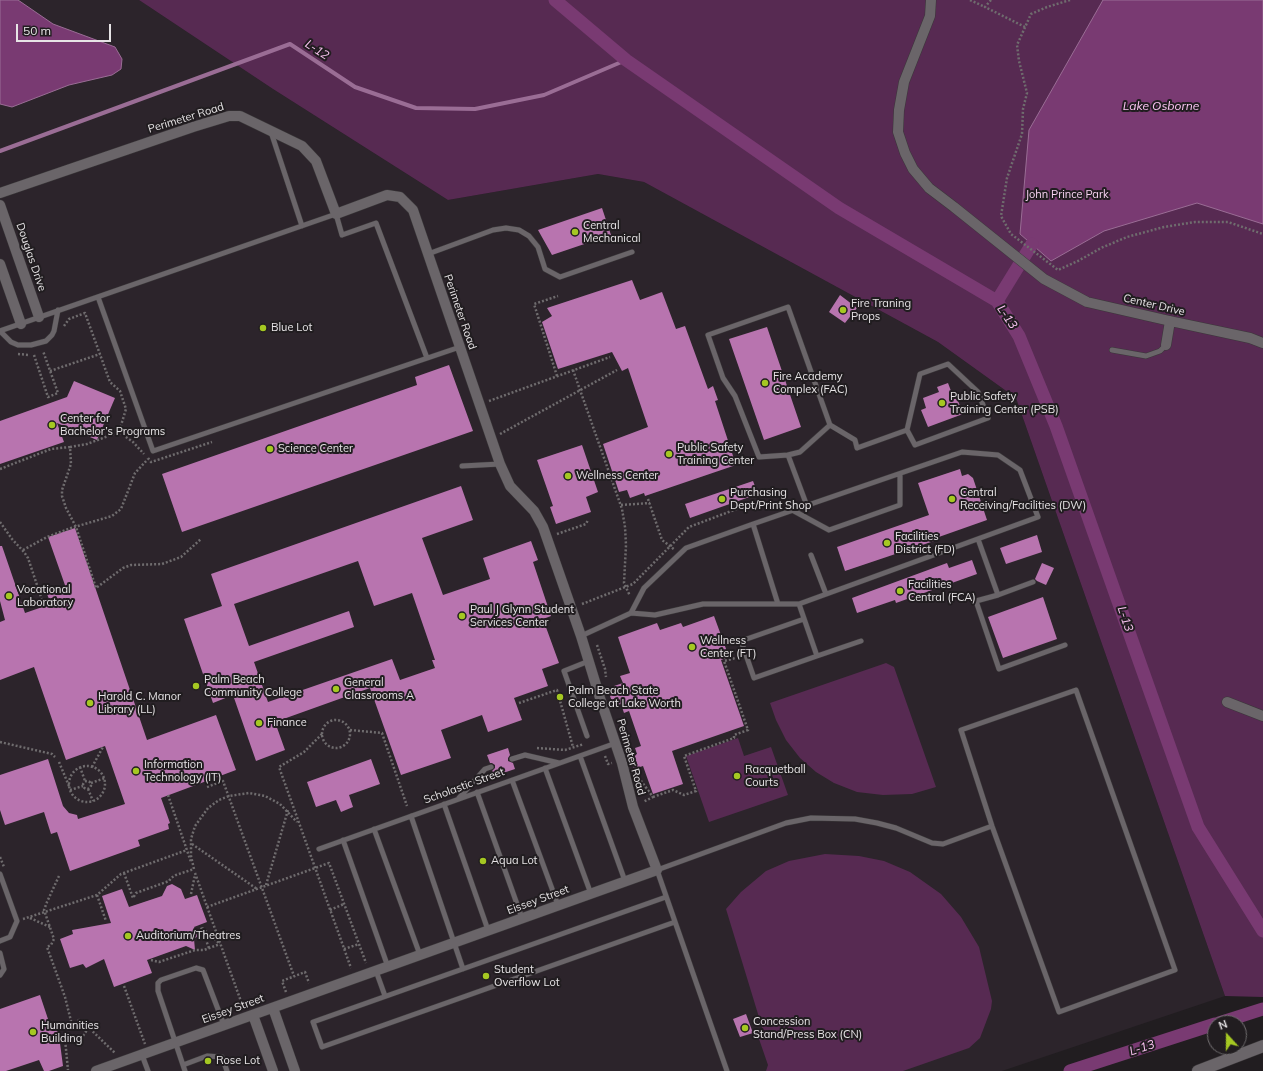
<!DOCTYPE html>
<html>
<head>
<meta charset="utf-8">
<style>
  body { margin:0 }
  #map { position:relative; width:1263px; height:1071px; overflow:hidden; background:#211d20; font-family:Mulish,sans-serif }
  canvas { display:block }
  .north { position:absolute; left:1207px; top:1015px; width:40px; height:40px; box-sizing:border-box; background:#211d20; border:1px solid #706d6f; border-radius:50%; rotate:339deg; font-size:11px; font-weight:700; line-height:16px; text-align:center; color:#e7e4e6 }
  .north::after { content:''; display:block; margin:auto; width:14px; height:18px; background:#a5c822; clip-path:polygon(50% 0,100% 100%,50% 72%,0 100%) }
  .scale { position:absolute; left:16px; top:24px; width:95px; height:18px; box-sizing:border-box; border:2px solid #e7e4e6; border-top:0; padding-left:5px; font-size:12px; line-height:14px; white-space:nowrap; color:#e7e4e6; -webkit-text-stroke:3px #211d20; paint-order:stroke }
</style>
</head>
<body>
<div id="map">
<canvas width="1263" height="1071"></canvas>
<div class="north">N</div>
<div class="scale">50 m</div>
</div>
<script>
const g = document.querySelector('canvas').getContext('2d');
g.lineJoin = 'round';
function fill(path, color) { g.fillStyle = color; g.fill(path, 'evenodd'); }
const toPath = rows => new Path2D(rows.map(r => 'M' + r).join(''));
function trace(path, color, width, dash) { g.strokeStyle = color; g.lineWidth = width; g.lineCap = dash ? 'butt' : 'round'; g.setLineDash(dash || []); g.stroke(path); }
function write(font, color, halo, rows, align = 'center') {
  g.font = font + ' Mulish,sans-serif'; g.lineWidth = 4; g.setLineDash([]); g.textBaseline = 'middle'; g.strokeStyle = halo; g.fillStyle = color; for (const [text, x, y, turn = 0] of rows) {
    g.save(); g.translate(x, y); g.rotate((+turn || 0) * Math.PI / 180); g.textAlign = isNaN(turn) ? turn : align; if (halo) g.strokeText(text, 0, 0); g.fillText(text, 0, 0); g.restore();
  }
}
const built = toPath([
  [0,0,139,0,273,89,448,200,598,174,644,182,938,342,1016,398,1225,996,1002,1071,0,1071]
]);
const green = toPath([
  [139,0,1263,0,1263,997,1225,996,1016,398,938,342,644,182,598,174,448,200,273,89],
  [886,663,894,667,936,787,912,794,883,795,857,792,834,783,816,772,800,758,786,740,776,720,770,703],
  [738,738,744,756,771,747,788,795,709,822,686,756],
  [825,854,859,856,884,861,910,872,941,894,961,917,979,947,992,1001,991,1009,980,1038,969,1048,903,1071,766,1071,768,1065,759,1039,765,1037,726,909,741,892,766,871,789,861]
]);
const water = toPath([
  [0,0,18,0,53,24,115,47,122,59,121,69,112,75,69,85,12,107,0,104,0,0],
  [1103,0,1263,0,1263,224,1197,203,1104,231,1051,261,1020,234,1029,130,1103,0]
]);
const stream = toPath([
  [0,151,290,44,355,87,416,108,475,109,544,95,626,60]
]);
const canal = toPath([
  [555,0,626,60,839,208,997,301,1019,336,1056,426,1198,827,1263,931],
  [997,301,1032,244],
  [1219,1023,1263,1009],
  [1070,1071,1215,1024]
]);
const building = toPath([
  [602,208,611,235,552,255,538,230],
  [632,280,640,300,662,292,676,329,685,326,708,389,713,386,718,400,715,401,736,465,645,496,644,493,630,498,627,490,619,492,603,444,648,427,628,368,622,371,612,352,558,369,542,322,552,316,547,308],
  [840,295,857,308,845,323,829,312],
  [767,327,801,427,764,440,729,339],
  [449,365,473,431,182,532,162,474,417,385,415,377],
  [74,381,115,398,97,440,57,423,64,442,0,464,0,421,67,397],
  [948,383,954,399,957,398,963,414,928,427,921,410,926,408,923,398,939,392,937,387],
  [582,445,598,492,586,497,591,512,556,524,550,507,553,506,537,460],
  [960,469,962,476,968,474,973,478,987,520,936,538,937,540,845,571,837,547,929,515,918,483],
  [753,481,758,494,690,518,685,504],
  [461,486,473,520,422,538,443,595,490,579,483,558,531,541,538,560,533,562,551,616,543,619,559,663,542,669,548,686,514,698,522,720,488,732,482,715,441,730,451,758,401,775,370,688,275,722,285,750,256,761,233,695,213,703,184,619,222,606,211,574],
  [358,561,374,606,412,593,435,660,432,660,435,668,400,680,392,659,268,702,254,662,354,627,349,611,249,646,234,604],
  [75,528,147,740,216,715,236,770,161,798,170,823,168,824,169,829,138,840,140,846,70,871,57,832,51,834,44,812,5,825,0,810,0,775,48,759,63,806,69,813,77,815,78,819,125,804,105,746,66,760,34,667,0,680,0,622,5,620,0,601,0,546,2,546,25,613,51,604,47,594,66,588,48,537],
  [1037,535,1042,552,1006,564,1000,548],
  [972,560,977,574,896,603,895,600,857,613,852,598,947,563,949,568],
  [1042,563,1054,568,1046,585,1037,581,1035,579],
  [1043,597,1057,639,1003,658,988,617],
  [714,616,729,657,721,660,744,726,672,751,683,784,653,794,643,766,634,769,630,756,637,754,635,748,641,746,629,711,624,713,621,704,614,707,610,696,616,693,614,686,623,683,620,676,630,673,618,637,657,623,660,630,681,623,683,627],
  [508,748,510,755,508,758,508,761,513,763,515,769,494,776,492,771,495,768,495,765,492,763,490,763,487,755],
  [371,759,380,784,349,795,353,807,341,812,336,800,316,807,307,782],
  [172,884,181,889,185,899,197,895,207,922,194,927,198,936,194,939,195,950,186,946,147,960,152,973,114,987,104,959,86,968,83,964,70,968,60,939,73,934,72,930,111,923,102,896,122,889,129,907,162,896,167,886],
  [40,995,51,1028,58,1028,63,1066,49,1071,44,1071,39,1060,6,1071,0,1071,0,1009],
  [746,1014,753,1033,740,1037,733,1019]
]);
const path = toPath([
  [970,0,985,7],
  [991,0,985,7,1025,27],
  [1070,0,1047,7,1031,14,1017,45,1019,61,1027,93,1023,109,1022,134,1007,178,1001,216,1011,234,1058,270,1078,261,1101,248,1127,237,1164,227,1195,222,1228,222,1263,234],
  [64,326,69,319,85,313,110,382,120,391,126,409,119,432,133,442,144,454],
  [18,354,29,355],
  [34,355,48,397,58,393,43,351],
  [573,370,622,509,625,527,626,545,624,583,630,596],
  [50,371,100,354],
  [557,376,534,304,558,296],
  [489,401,610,357],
  [500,434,617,370],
  [70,447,87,444,119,432],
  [148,458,151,462,212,442],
  [0,469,51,449,70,447,71,464,62,490,62,496,66,508,76,527,96,588,123,568,131,565,162,564,181,557,201,539],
  [648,499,662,540,675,550],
  [621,505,650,503],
  [0,522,12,539,24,552,28,558,42,600],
  [557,534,586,524,588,520],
  [23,550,47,537,71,528,112,516,121,509,135,473,148,459],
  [582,604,633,584,689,527,742,507],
  [597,645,605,669,606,677],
  [519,703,557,690,573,747],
  '322 734a14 14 0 1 1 28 0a14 14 0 1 1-28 0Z',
  [350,730,382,733,407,806],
  [322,734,304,752,279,767,351,968],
  [0,742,52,754,55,757],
  [537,748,565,750,584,744],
  [605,756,608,764,612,763],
  [59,762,69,786],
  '69 784a18 18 0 1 1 36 0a18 18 0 1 1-36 0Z',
  [80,767,85,781],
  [92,767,103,747],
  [636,774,653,797,643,802],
  '83 785a4 4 0 1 1 8 0a4 4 0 1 1-8 0Z',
  [91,783,105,778],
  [207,787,223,781,294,976],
  [88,789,93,801],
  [70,790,83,786],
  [168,795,191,862],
  [653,797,673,790,684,795,696,791,684,756,734,738,734,735,748,730,724,661,739,657],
  [192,844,257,889],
  [0,857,4,867],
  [124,873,133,898,136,893,169,881,171,878,176,875,194,869,191,856,191,839,195,826,208,808,219,800,229,796,249,793,265,796,280,804,297,822],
  [195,873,243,1007],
  [59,876,47,902,44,910,54,939,51,945,47,947,65,997,72,1025,79,1020,86,1026,87,1030,83,1036,76,1037,70,1035,65,1039,68,1070],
  [266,885,288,810],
  [191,894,195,875],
  [97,895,106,921],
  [207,907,329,863,366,963],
  [330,910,344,904],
  [30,918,50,927],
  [23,919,97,895,121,874,187,850],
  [209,948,201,927,220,944],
  [344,949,359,944],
  [151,960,159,962,195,950,204,950,220,944],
  [124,986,145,1044],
  [286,992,282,981,305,972,309,983],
  [87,1026,115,1053]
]);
const service = toPath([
  [271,132,302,226],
  [428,254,493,230,506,228,519,230,529,236,538,247,545,269,560,277,632,252],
  [98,297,153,451,460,347],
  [0,331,336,214,342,235,376,223,427,358],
  [0,331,11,342,18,345,31,345,46,341,52,335,54,331,58,310],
  [1112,350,1146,356,1160,351,1166,345],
  [830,425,855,440,857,448,907,430,920,374,948,364,978,392,988,418,915,445,907,430],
  [788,455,800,452,830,425,788,307,708,335,723,378,735,396,759,457,788,455,807,506],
  [462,466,500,464],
  [794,511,829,530,900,505,900,474],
  [753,524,962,452,998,455,1020,470,1038,517,799,604],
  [978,539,998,595,1033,582],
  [811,555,826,594],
  [998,595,976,601,999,669,1065,645],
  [631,613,644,588,686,548,753,524,778,604],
  [804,619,741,641,746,655,754,678,817,656],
  [581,636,631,613,655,615,703,604,799,604,817,656,861,641],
  [1076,690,1175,970,1059,1012,992,826,961,730,1076,690],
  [587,736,564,671,589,661],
  [580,756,625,881],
  [512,759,525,755,559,763],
  [545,768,591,894],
  [512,780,558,905],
  [477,792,522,918],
  [459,798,485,769,491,767],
  [444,804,488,930],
  [411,816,463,969],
  [374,829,420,955],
  [343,840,388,967],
  [319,849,616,743],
  [0,874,17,921,10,937,0,941],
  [666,897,313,1022,322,1047,675,922],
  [0,953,4,969,0,975],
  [376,971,385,996],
  [142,1055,148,1071],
  [183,1065,207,1056,222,1057,227,1071],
  [185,1071,158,991,158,983,161,980,196,968,203,970,224,1025],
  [727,1071,657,870,786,823,811,818,855,819,877,823,896,828,932,843,943,844,992,826]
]);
const minor = toPath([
  [931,0,930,16,904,82,899,110,898,132,905,153,913,169,929,188,954,207,1044,279,1087,302,1170,321,1250,338,1263,343],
  [0,193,193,127,229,116,240,116,302,146,316,161,336,214,387,195,400,197,413,210,500,464,510,486,534,511,543,527,581,636,600,698,622,763,633,807,657,870,96,1071],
  [0,205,39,317],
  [0,264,21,324],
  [1166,345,1170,321],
  [1227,702,1263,716],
  [273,1008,295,1071],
  [253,1015,273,1071]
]);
const tertiary = toPath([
  [1198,1071,1263,1046]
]);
const markers = [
  [575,232,4,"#a5c822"],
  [843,310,4,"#a5c822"],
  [263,328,4,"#a5c822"],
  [765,383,4,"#a5c822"],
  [942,403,4,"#a5c822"],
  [52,425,4,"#a5c822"],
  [270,449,4,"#a5c822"],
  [669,454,4,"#a5c822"],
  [568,476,4,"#a5c822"],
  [722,499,4,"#a5c822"],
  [952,499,4,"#a5c822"],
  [887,543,4,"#a5c822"],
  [900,591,4,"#a5c822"],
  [9,596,4,"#a5c822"],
  [462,616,4,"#a5c822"],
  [692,647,4,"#a5c822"],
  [196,686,4,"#a5c822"],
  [336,689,4,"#a5c822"],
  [560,697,4,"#a5c822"],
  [90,703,4,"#a5c822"],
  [259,723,4,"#a5c822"],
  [136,771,4,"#a5c822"],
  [737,776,4,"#a5c822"],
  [483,861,4,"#a5c822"],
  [128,936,4,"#a5c822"],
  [486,976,4,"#a5c822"],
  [745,1028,4,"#a5c822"],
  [33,1032,4,"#a5c822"],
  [208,1061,4,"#a5c822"]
];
const streetNames = [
  ["Perimeter Road",186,118,-17],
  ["Douglas Drive",31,257,71],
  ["Center Drive",1154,305,13],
  ["Perimeter Road",460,312,71],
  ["Perimeter Road",631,757,74],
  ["Scholastic Street",464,786,-20],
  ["Eissey Street",538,900,-20],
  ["Eissey Street",233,1009,-20]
];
const parkNames = [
  ["John Prince Park",1067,195]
];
const poiNames = [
  ["Central",583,226],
  ["Mechanical",583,239],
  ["Fire Traning",851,304],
  ["Props",851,317],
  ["Blue Lot",271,328],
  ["Fire Academy",773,377],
  ["Complex (FAC)",773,390],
  ["Public Safety",950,397],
  ["Training Center (PSB)",950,410],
  ["Center for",60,419],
  ["Bachelor’s Programs",60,432],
  ["Public Safety",677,448],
  ["Training Center",677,461],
  ["Science Center",278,449],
  ["Wellness Center",576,476],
  ["Purchasing",730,493],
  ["Dept/Print Shop",730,506],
  ["Central",960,493],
  ["Receiving/Facilities (DW)",960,506],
  ["Facilities",895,537],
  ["District (FD)",895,550],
  ["Facilities",908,585],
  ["Central (FCA)",908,598],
  ["Vocational",17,590],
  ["Laboratory",17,603],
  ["Paul J Glynn Student",470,610],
  ["Services Center",470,623],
  ["Wellness",700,641],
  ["Center (FT)",700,654],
  ["Palm Beach",204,680],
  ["Community College",204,693],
  ["General",344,683],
  ["Classrooms A",344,696],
  ["Palm Beach State",568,691],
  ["College at Lake Worth",568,704],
  ["Harold C. Manor",98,697],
  ["Library (LL)",98,710],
  ["Finance",267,723],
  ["Information",144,765],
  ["Technology (IT)",144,778],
  ["Racquetball",745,770],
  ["Courts",745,783],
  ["Aqua Lot",491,861],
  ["Auditorium/Theatres",136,936],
  ["Student",494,970],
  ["Overflow Lot",494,983],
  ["Concession",753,1022],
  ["Stand/Press Box (CN)",753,1035],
  ["Humanities",41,1026],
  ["Building",41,1039],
  ["Rose Lot",216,1061]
];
const waterNames = [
  ["L-12",317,50,33],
  ["Lake Osborne",1161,106],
  ["L-13",1007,317,56],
  ["L-13",1125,619,71],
  ["L-13",1142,1048,-18]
];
fill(built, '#2c242b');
fill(green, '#572a52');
fill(water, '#793a72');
trace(water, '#9a6d95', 1);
trace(stream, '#9a6d95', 4);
trace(canal, '#793a72', 13);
fill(building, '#b874af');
trace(service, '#3b383a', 6);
trace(minor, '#3b383a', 11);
trace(tertiary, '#3b383a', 13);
trace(path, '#6f6c6e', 2.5, [2, 2]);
trace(service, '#6a6569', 5);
trace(minor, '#6a6569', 10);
trace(tertiary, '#6a6569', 12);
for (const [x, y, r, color] of markers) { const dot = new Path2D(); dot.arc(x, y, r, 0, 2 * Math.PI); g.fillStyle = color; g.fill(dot); trace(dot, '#211d20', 1.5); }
write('11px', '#e7e4e6', '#211d20', streetNames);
write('11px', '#f8d3f2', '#211d20', parkNames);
write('11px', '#e7e4e6', '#211d20', poiNames, 'left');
write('italic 12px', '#fcc5f3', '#211d20', waterNames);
</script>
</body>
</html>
